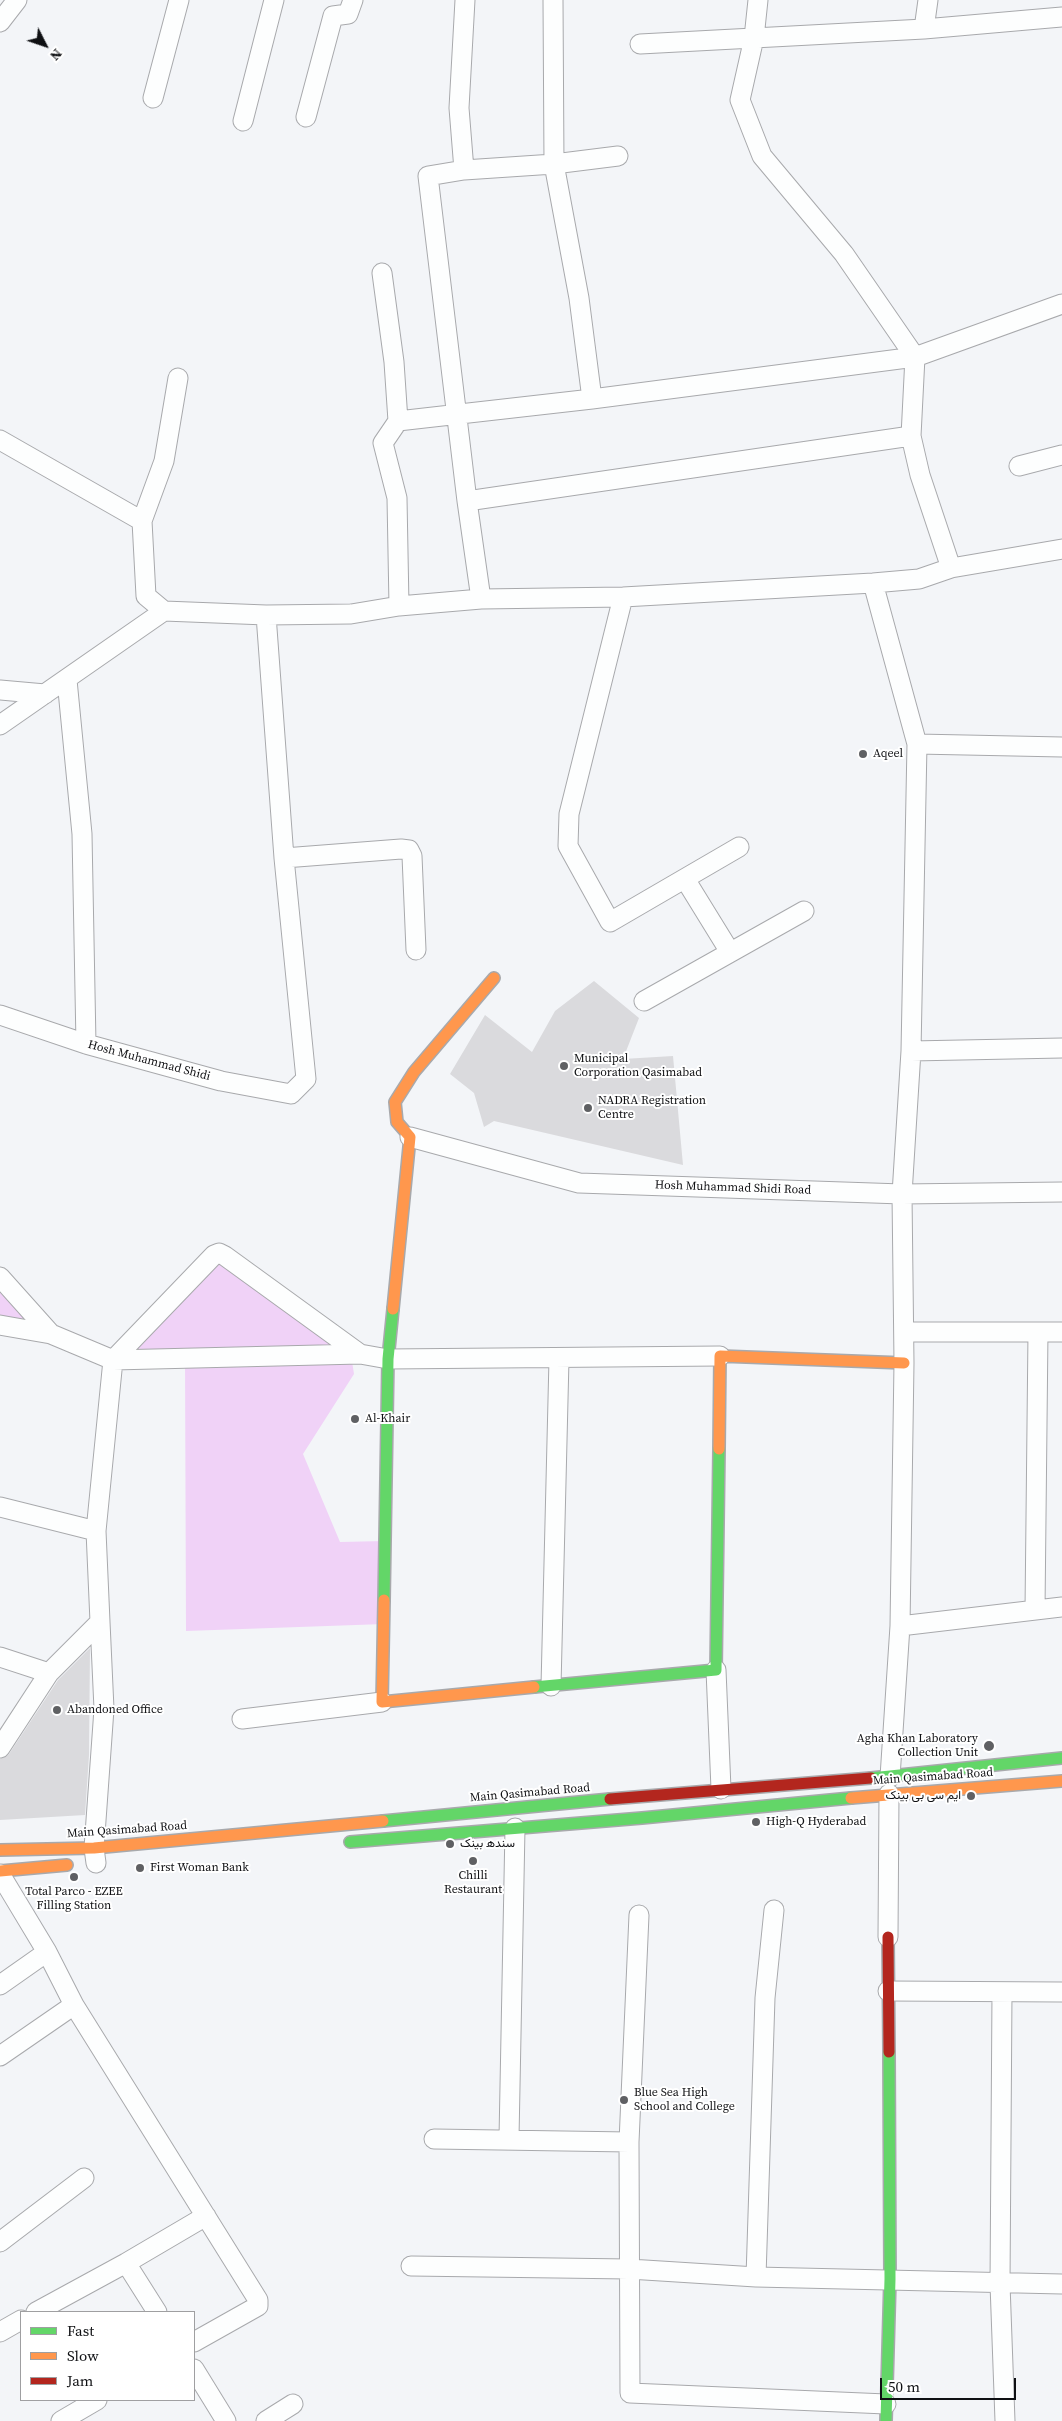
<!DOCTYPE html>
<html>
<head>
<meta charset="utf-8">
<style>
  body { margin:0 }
  #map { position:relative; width:1062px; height:2421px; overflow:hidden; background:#f3f5f8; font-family:"Source Serif 4",serif }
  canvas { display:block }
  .legend { position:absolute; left:20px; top:2311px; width:175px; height:90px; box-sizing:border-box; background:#fff; border:1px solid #9f9fa1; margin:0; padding:6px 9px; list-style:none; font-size:15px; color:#0f1013 }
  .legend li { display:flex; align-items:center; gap:10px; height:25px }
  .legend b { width:25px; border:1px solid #9f9fa1 }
  .north { position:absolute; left:20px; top:20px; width:50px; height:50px; -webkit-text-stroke:4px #fff; paint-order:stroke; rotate:131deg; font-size:14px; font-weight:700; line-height:20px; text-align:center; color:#0f1013 }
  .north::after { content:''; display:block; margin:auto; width:18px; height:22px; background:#0f1013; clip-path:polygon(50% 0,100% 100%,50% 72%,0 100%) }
  .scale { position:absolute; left:880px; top:2378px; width:136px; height:22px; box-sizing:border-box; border:2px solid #0f1013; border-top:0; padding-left:6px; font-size:15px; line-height:18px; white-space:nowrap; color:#0f1013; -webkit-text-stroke:4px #fff; paint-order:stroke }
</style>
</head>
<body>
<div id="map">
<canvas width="1062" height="2421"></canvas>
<ul class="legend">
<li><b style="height:6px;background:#63d668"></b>Fast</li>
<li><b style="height:6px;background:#ff974d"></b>Slow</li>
<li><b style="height:6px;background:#b3261e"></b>Jam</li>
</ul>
<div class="north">N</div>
<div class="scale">50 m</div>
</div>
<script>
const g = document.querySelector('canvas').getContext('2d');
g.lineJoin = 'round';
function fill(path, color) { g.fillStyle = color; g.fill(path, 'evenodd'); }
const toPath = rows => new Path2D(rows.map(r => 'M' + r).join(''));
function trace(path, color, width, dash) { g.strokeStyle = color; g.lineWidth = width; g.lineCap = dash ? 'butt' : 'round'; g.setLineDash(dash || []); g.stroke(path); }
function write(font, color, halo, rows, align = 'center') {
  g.font = font + ' "Source Serif 4",Vazirmatn,serif'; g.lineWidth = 4; g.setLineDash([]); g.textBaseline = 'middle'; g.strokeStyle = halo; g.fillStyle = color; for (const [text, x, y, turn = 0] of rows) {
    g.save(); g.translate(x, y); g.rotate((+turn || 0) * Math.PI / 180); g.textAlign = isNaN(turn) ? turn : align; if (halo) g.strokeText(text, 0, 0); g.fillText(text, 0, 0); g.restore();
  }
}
const green = toPath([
  [214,1255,351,1355,354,1374,303,1454,340,1542,385,1541,384,1624,186,1631,185,1358,113,1360],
  [0,1277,51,1334,0,1325]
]);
const building = toPath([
  [594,981,639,1018,623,1059,673,1056,683,1165,494,1121,484,1127,474,1093,450,1074,485,1015,532,1052,555,1011],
  [90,1648,89,1755,85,1815,0,1820,0,1759,9,1754,58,1680]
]);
const street = toPath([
  [553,0,554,164,579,298,592,399],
  [758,0,754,38,740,100,762,156,844,254,915,357,911,436],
  [0,22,17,0],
  [924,29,928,0],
  [640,44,924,29,1062,17],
  [153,98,179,0],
  [306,117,333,16,348,14,353,0],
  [243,121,274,0],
  [464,170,459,108,465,0],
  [382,273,394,362,398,421],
  [0,440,142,521],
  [1019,466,1062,455],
  [467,501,911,436,920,475,951,568],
  [873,583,917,744,1062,747],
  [623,597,569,814,568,846,610,922,739,847],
  [481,599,467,501,428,176,464,170,554,164,618,156],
  [399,606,397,498,383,443,398,421,592,399,915,357,1062,304],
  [164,611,146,596,142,521,164,461,178,378],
  [67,680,82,834,86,1044],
  [0,690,45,694],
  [0,725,164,611,266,615,351,614,399,606,481,599,623,597,873,583,919,579,951,568,1062,549],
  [284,858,401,849,409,850,412,856,416,950],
  [685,879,730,952],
  [644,1001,804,911],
  [0,1015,86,1044,221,1081,291,1094,306,1079,284,858,266,615],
  [911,1051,917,744],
  [410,1137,579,1183,902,1194,1062,1192],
  [0,1277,51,1334],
  [0,1325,51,1334,113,1360,360,1354,388,1359,720,1356],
  [904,1332,1062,1332],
  [0,1507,96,1531,100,1622,49,1673],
  [96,1531,113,1360,214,1255,219,1253,225,1256,360,1354],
  [1035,1610,1038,1332],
  [900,1626,904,1363,902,1194,911,1051,1062,1048],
  [0,1657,49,1673,0,1748],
  [716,1670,721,1789],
  [551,1686,559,1359],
  [242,1719,382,1702],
  [890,1777,900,1626,1062,1607],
  [96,1863,94,1848,104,1709,100,1622],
  [0,1874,47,1952,0,1985],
  [888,1937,889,1794],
  [47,1952,74,2005,258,2300,258,2306,194,2342],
  [888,1991,1062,1992],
  [1002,1992,1000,2284,1005,2421],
  [0,2056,74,2005],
  [509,2138,515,1828],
  [434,2139,629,2142,630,2393,886,2404],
  [629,2142,639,1915],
  [0,2242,84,2178],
  [126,2263,157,2312],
  [411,2266,629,2269,756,2277,1062,2284],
  [756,2277,765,1998,774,1910],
  [36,2312,126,2263,206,2216],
  [0,2332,21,2320],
  [194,2369,226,2421],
  [61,2421,97,2400],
  [266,2421,293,2404]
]);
const fast = toPath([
  [384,1600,388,1359,393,1309],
  [534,1687,716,1670,719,1449],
  [871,1778,1062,1758],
  [383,1821,610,1799],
  [350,1842,642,1818,851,1798],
  [886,2421,890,2279,889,2052]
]);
const slow = toPath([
  [393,1309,410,1137,397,1122,395,1102,414,1072,494,978],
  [719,1449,720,1356,904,1363],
  [384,1600,382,1702,534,1687],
  [851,1798,1062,1781],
  [0,1850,94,1848,383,1821],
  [0,1871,67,1865]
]);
const jam = toPath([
  [610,1799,871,1778],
  [888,1937,889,2052]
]);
const markers = [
  [863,754,5,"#5f6063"],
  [564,1066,5,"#5f6063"],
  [588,1108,5,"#5f6063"],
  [355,1419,5,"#5f6063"],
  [57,1710,5,"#5f6063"],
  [989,1746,6,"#5f6063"],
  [971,1796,5,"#5f6063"],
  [756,1822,5,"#5f6063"],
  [450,1844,5,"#5f6063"],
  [473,1861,5,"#5f6063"],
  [140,1868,5,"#5f6063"],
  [74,1877,5,"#5f6063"],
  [624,2100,5,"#5f6063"]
];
const poiNames = [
  ["Aqeel",873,754],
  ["Municipal",574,1059],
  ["Corporation Qasimabad",574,1073],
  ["NADRA Registration",598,1101],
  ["Centre",598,1115],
  ["Al-Khair",365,1419],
  ["Abandoned Office",67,1710],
  ["Agha Khan Laboratory",978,1739,"right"],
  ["Collection Unit",978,1753,"right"],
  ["ایم سی بی بینک",961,1796,"right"],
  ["High-Q Hyderabad",766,1822],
  ["سندھ بینک",460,1844],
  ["First Woman Bank",150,1868],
  ["Chilli",473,1876,"center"],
  ["Restaurant",473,1890,"center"],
  ["Total Parco - EZEE",74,1892,"center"],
  ["Filling Station",74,1906,"center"],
  ["Blue Sea High",634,2093],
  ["School and College",634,2107]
];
const streetNames = [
  ["Hosh Muhammad Shidi",149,1061,15],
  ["Hosh Muhammad Shidi Road",733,1188,2],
  ["Main Qasimabad Road",933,1777,-4],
  ["Main Qasimabad Road",530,1793,-5],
  ["Main Qasimabad Road",127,1830,-4]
];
fill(green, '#f0d2f7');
fill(building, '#dadadd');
trace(street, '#a8a9ac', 21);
trace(fast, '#a8a9ac', 14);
trace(slow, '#a8a9ac', 14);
trace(jam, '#a8a9ac', 14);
trace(street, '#fdfefe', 19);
trace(fast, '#63d668', 11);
trace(slow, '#ff974d', 11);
trace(jam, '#b3261e', 11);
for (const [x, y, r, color] of markers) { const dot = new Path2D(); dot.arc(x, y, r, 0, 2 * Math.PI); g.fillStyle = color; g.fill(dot); trace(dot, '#fff', 2); }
write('12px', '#0f1013', '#fff', poiNames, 'left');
write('12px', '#0f1013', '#fff', streetNames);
</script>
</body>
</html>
